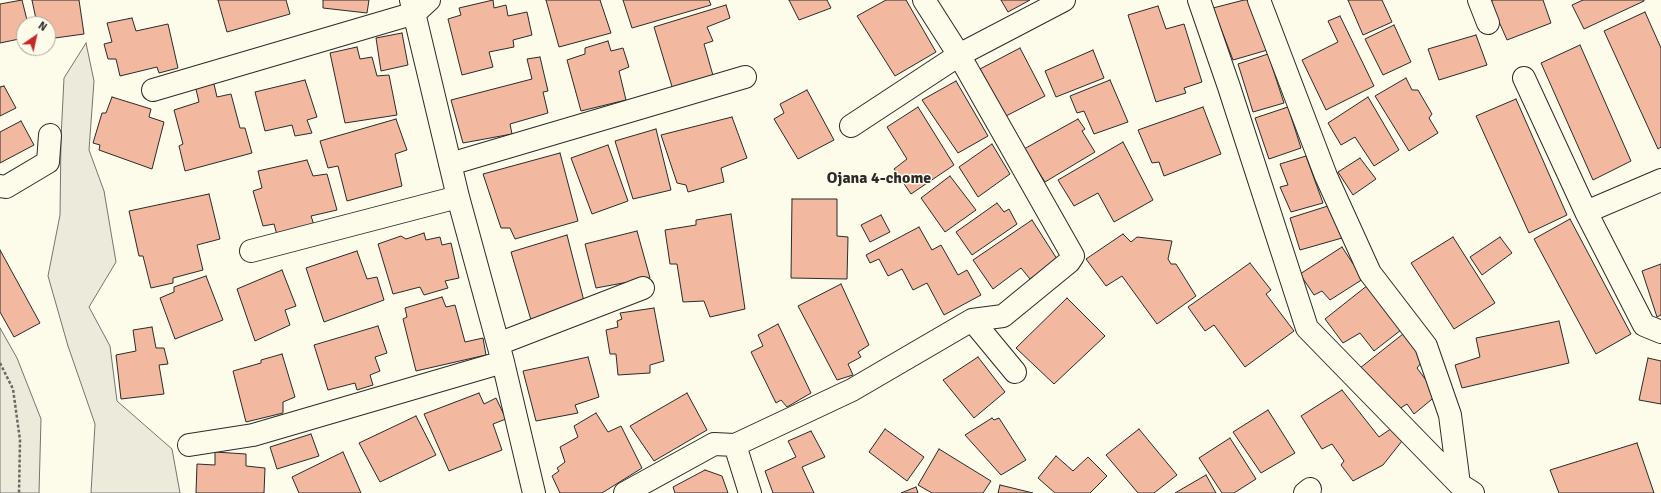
<!DOCTYPE html>
<html>
<head>
<meta charset="utf-8">
<style>
  body { margin:0 }
  #map { position:relative; width:1661px; height:493px; overflow:hidden; background:#fdfbea; font-family:Signika,sans-serif }
  canvas { display:block }
  .north { position:absolute; left:16px; top:16px; width:40px; height:40px; box-sizing:border-box; background:#fdfbea; border:1px solid #a9a89e; border-radius:50%; rotate:34deg; font-size:11px; font-weight:700; line-height:16px; text-align:center; color:#2b2b2b }
  .north::after { content:''; display:block; margin:auto; width:14px; height:18px; background:#c62828; clip-path:polygon(50% 0,100% 100%,50% 72%,0 100%) }
</style>
</head>
<body>
<div id="map">
<canvas width="1661" height="493"></canvas>
<div class="north">N</div>
</div>
<script>
const g = document.querySelector('canvas').getContext('2d');
g.lineJoin = 'round';
function fill(path, color) { g.fillStyle = color; g.fill(path, 'evenodd'); }
const toPath = rows => new Path2D(rows.map(r => 'M' + r).join(''));
function trace(path, color, width, dash) { g.strokeStyle = color; g.lineWidth = width; g.lineCap = dash ? 'butt' : 'round'; g.setLineDash(dash || []); g.stroke(path); }
function write(font, color, halo, rows, align = 'center') {
  g.font = font + ' Signika,sans-serif'; g.lineWidth = 3; g.setLineDash([]); g.textBaseline = 'middle'; g.strokeStyle = halo; g.fillStyle = color; for (const [text, x, y, turn = 0] of rows) {
    g.save(); g.translate(x, y); g.rotate((+turn || 0) * Math.PI / 180); g.textAlign = isNaN(turn) ? turn : align; if (halo) g.strokeText(text, 0, 0); g.fillText(text, 0, 0); g.restore();
  }
}
const green = toPath([
  [86,43,94,81,89,150,104,191,116,262,89,307,110,346,117,401,172,449,180,493,91,493,95,424,68,346,48,276,60,215,61,138,64,78,86,43],
  [0,328,17,358,41,419,39,493,0,493,0,328]
]);
const building = toPath([
  [22,0,28,24,24,24,24,38,0,43,0,4,22,0],
  [32,0,79,0,84,34,48,39,48,24,37,24,32,0],
  [218,0,286,0,290,14,227,32,218,0],
  [323,0,369,0,367,13,323,8,323,0],
  [493,0,494,8,506,5,508,16,527,12,532,35,513,40,514,47,489,52,493,67,462,75,448,19,461,15,459,8,493,0],
  [546,0,600,0,611,33,559,47,546,0],
  [623,0,709,0,711,5,632,28,623,0],
  [789,0,827,0,831,8,799,20,789,0],
  [886,0,906,0,936,52,895,76,857,16,886,0],
  [1001,0,1030,0,1008,12,1001,0],
  [1244,0,1251,0,1271,49,1233,60,1213,8,1244,0],
  [1348,0,1382,0,1392,22,1363,35,1348,0],
  [1493,0,1543,0,1551,23,1507,40,1490,1,1493,0],
  [1583,0,1644,0,1644,1,1584,29,1572,5,1583,0],
  [726,5,730,18,707,27,713,41,704,44,714,79,673,90,654,27,726,5],
  [1158,6,1166,29,1184,24,1202,82,1184,88,1186,93,1156,102,1128,15,1158,6],
  [1645,12,1661,48,1661,147,1658,149,1604,31,1645,12],
  [1340,16,1374,86,1326,110,1302,60,1338,42,1328,21,1340,16],
  [132,18,136,31,168,24,178,68,159,73,157,67,120,76,116,59,108,59,104,44,112,42,107,23,132,18],
  [1394,25,1411,62,1383,75,1365,39,1394,25],
  [402,33,408,65,381,71,376,38,402,33],
  [1476,35,1487,65,1439,80,1428,49,1476,35],
  [608,41,611,51,623,48,629,67,619,71,626,100,581,111,567,60,585,54,585,48,608,41],
  [1580,45,1631,161,1593,180,1541,63,1580,45],
  [357,47,360,59,372,57,377,76,389,75,397,115,345,123,330,53,357,47],
  [1020,48,1045,96,1006,116,980,69,1020,48],
  [1093,50,1104,78,1056,97,1045,71,1093,50],
  [1268,54,1284,103,1253,112,1238,64,1268,54],
  [540,57,548,91,543,92,548,113,510,124,512,134,463,143,451,100,532,79,527,59,540,57],
  [1406,78,1412,90,1418,90,1432,114,1429,118,1438,133,1409,151,1375,96,1406,78],
  [213,80,217,97,231,94,240,128,245,128,252,153,185,171,179,146,183,144,174,110,199,102,195,85,213,80],
  [305,80,317,117,307,120,312,133,295,136,292,125,265,131,255,92,305,80],
  [1110,80,1128,122,1094,134,1084,111,1077,113,1070,96,1110,80],
  [956,81,988,136,958,153,922,100,956,81],
  [4,86,16,108,0,116,0,87,4,86],
  [807,90,834,140,798,159,774,119,784,113,780,104,807,90],
  [112,97,151,109,149,117,164,122,152,169,99,150,100,145,93,143,102,113,106,113,112,97],
  [1368,97,1399,150,1374,166,1355,137,1341,145,1328,123,1368,97],
  [1516,99,1567,215,1529,233,1476,116,1516,99],
  [918,107,954,165,911,194,894,169,907,159,887,127,918,107],
  [1203,107,1221,154,1164,176,1159,162,1152,163,1138,130,1203,107],
  [1288,107,1301,148,1269,159,1255,118,1288,107],
  [732,117,747,158,721,168,724,182,688,192,686,185,677,183,661,135,732,117],
  [396,119,407,150,395,154,402,186,347,201,338,166,328,168,320,141,396,119],
  [1078,119,1085,129,1082,131,1095,152,1045,182,1024,149,1078,119],
  [21,121,34,145,0,163,0,132,21,121],
  [656,129,671,190,633,199,615,141,656,129],
  [1123,142,1153,200,1114,222,1098,193,1074,206,1058,180,1123,142],
  [992,144,1010,174,978,197,959,167,992,144],
  [608,145,628,201,592,214,571,158,608,145],
  [560,153,578,221,515,239,510,228,501,228,483,174,560,153],
  [1306,156,1323,203,1291,212,1280,187,1288,185,1280,164,1306,156],
  [1360,158,1376,179,1353,195,1338,172,1360,158],
  [307,160,313,176,327,174,337,210,311,216,314,225,277,235,274,224,263,226,253,191,262,188,258,171,307,160],
  [950,176,976,210,945,232,921,198,950,176],
  [209,194,220,239,197,245,203,270,173,278,173,283,151,288,143,256,139,256,129,211,209,194],
  [792,199,837,199,837,236,848,237,847,279,791,278,792,199],
  [997,203,1004,212,1009,209,1017,224,972,255,956,232,997,203],
  [1331,205,1342,238,1300,250,1290,218,1331,205],
  [731,214,745,309,710,317,704,301,683,302,677,264,670,264,665,230,696,225,696,220,731,214],
  [881,215,890,232,870,242,861,225,881,215],
  [1570,219,1631,334,1596,354,1534,239,1570,219],
  [1032,220,1057,259,1030,279,1021,268,993,289,973,260,1032,220],
  [919,227,932,250,941,245,958,275,967,270,981,295,944,315,927,283,913,290,902,269,888,276,879,259,870,263,866,255,919,227],
  [637,231,650,278,596,288,585,244,637,231],
  [424,233,426,240,440,237,442,245,451,243,459,278,445,281,448,288,424,295,420,287,393,294,378,244,401,236,406,239,424,233],
  [1123,234,1131,242,1137,237,1172,241,1168,259,1171,264,1176,264,1196,296,1157,324,1122,276,1106,286,1086,259,1123,234],
  [567,235,585,305,531,320,511,252,567,235],
  [1453,237,1495,303,1454,329,1411,263,1453,237],
  [1500,237,1512,253,1482,275,1470,257,1500,237],
  [1342,247,1363,279,1330,300,1322,291,1314,295,1300,274,1342,247],
  [0,250,40,323,14,337,0,312,0,250],
  [357,251,367,279,377,277,384,300,324,322,306,268,357,251],
  [1250,263,1271,290,1266,294,1294,331,1245,367,1214,325,1205,331,1188,307,1250,263],
  [1661,264,1661,315,1657,317,1642,271,1661,264],
  [282,270,296,306,285,310,290,325,255,341,237,289,282,270],
  [206,276,223,320,175,339,160,298,174,292,174,287,206,276],
  [841,284,869,345,858,352,861,357,848,364,853,375,837,380,798,306,841,284],
  [1368,285,1401,330,1374,351,1360,333,1343,343,1325,319,1368,285],
  [442,297,446,307,455,305,465,342,483,338,486,355,416,371,403,319,407,317,405,308,442,297],
  [1067,298,1105,336,1054,384,1016,348,1067,298],
  [654,308,664,361,650,365,650,373,618,375,616,354,610,354,606,330,618,327,617,321,622,319,620,313,654,308],
  [1559,321,1569,363,1462,388,1455,365,1480,357,1476,338,1559,321],
  [778,324,811,393,787,407,781,400,776,403,751,352,763,346,758,335,778,324],
  [378,326,387,353,375,357,380,371,370,375,373,385,357,390,355,383,328,390,314,345,378,326],
  [152,327,156,348,164,348,168,364,159,365,164,394,121,399,116,355,136,351,133,330,152,327],
  [1403,334,1418,350,1421,363,1417,368,1437,395,1414,414,1407,404,1399,409,1360,368,1403,334],
  [282,354,295,397,283,402,283,413,246,422,233,371,261,363,261,360,282,354],
  [588,357,599,397,575,405,578,413,536,421,523,371,588,357],
  [978,357,1005,392,974,418,943,380,978,357],
  [1648,358,1661,361,1661,404,1639,400,1648,358],
  [1342,390,1379,437,1392,428,1402,441,1383,465,1353,481,1341,465,1344,461,1332,444,1322,449,1301,416,1342,390],
  [479,393,484,404,496,398,506,419,493,424,502,450,449,471,424,414,479,393],
  [687,393,707,430,654,461,630,426,687,393],
  [1268,410,1295,453,1261,473,1233,432,1268,410],
  [596,413,608,432,621,426,642,468,602,493,560,493,552,476,559,471,557,468,565,462,560,447,578,437,574,426,596,413],
  [416,416,436,455,380,482,359,443,416,416],
  [992,418,994,420,999,418,1026,460,1001,475,965,435,992,418],
  [885,429,924,457,907,481,869,452,885,429],
  [1139,429,1177,475,1154,493,1138,493,1106,455,1139,429],
  [811,431,825,457,802,467,814,493,773,493,765,471,796,457,788,441,811,431],
  [311,434,319,456,277,469,270,447,311,434],
  [1230,438,1256,479,1234,493,1222,493,1199,458,1230,438],
  [1637,443,1654,493,1559,493,1550,470,1637,443],
  [939,449,991,481,983,493,932,493,918,485,939,449],
  [215,452,246,454,246,466,265,468,264,493,196,493,197,464,215,465,215,452],
  [343,452,361,493,299,493,292,477,343,452],
  [1056,456,1073,471,1088,457,1107,476,1090,493,1055,493,1038,478,1056,456],
  [705,470,722,476,728,493,675,493,673,487,705,470],
  [1206,475,1216,493,1175,493,1206,475],
  [1000,485,1033,493,998,493,1000,485],
  [916,487,918,493,901,493,916,487]
]);
const path = toPath([
  [0,363,13,389,20,440,19,493]
]);
const minor = toPath([
  [411,0,458,197,503,362,534,493],
  [1199,0,1229,87,1307,328,1459,484,1473,493],
  [1259,0,1326,176,1370,273,1426,346,1450,415,1459,484],
  [1479,0,1488,23],
  [1524,78,1586,212],
  [153,90,415,13,429,0],
  [851,126,959,55,1064,0],
  [450,164,745,77],
  [1661,180,1586,212,1644,325,1661,332],
  [0,186,6,187,48,162,50,135],
  [251,251,458,197],
  [972,320,1015,372],
  [498,344,643,288],
  [189,445,253,435,503,362],
  [735,445,750,493],
  [625,493,714,444,735,445,852,390,972,320,1003,316,1069,262,1073,256,959,55,924,0],
  [1305,493,1310,489]
]);
const neighbourhoodNames = [
  ["Ojana 4-chome",879,179]
];
fill(green, '#ecebdb');
trace(green, '#74746e', 1);
fill(building, '#f2b8a0');
trace(building, '#2b2b2b', 1);
trace(minor, '#2b2b2b', 24);
trace(path, '#6a6964', 2.5, [3, 2]);
trace(minor, '#fdfbea', 22);
write('bold 16px', '#2b2b2b', '#fdfbea', neighbourhoodNames);
</script>
</body>
</html>
